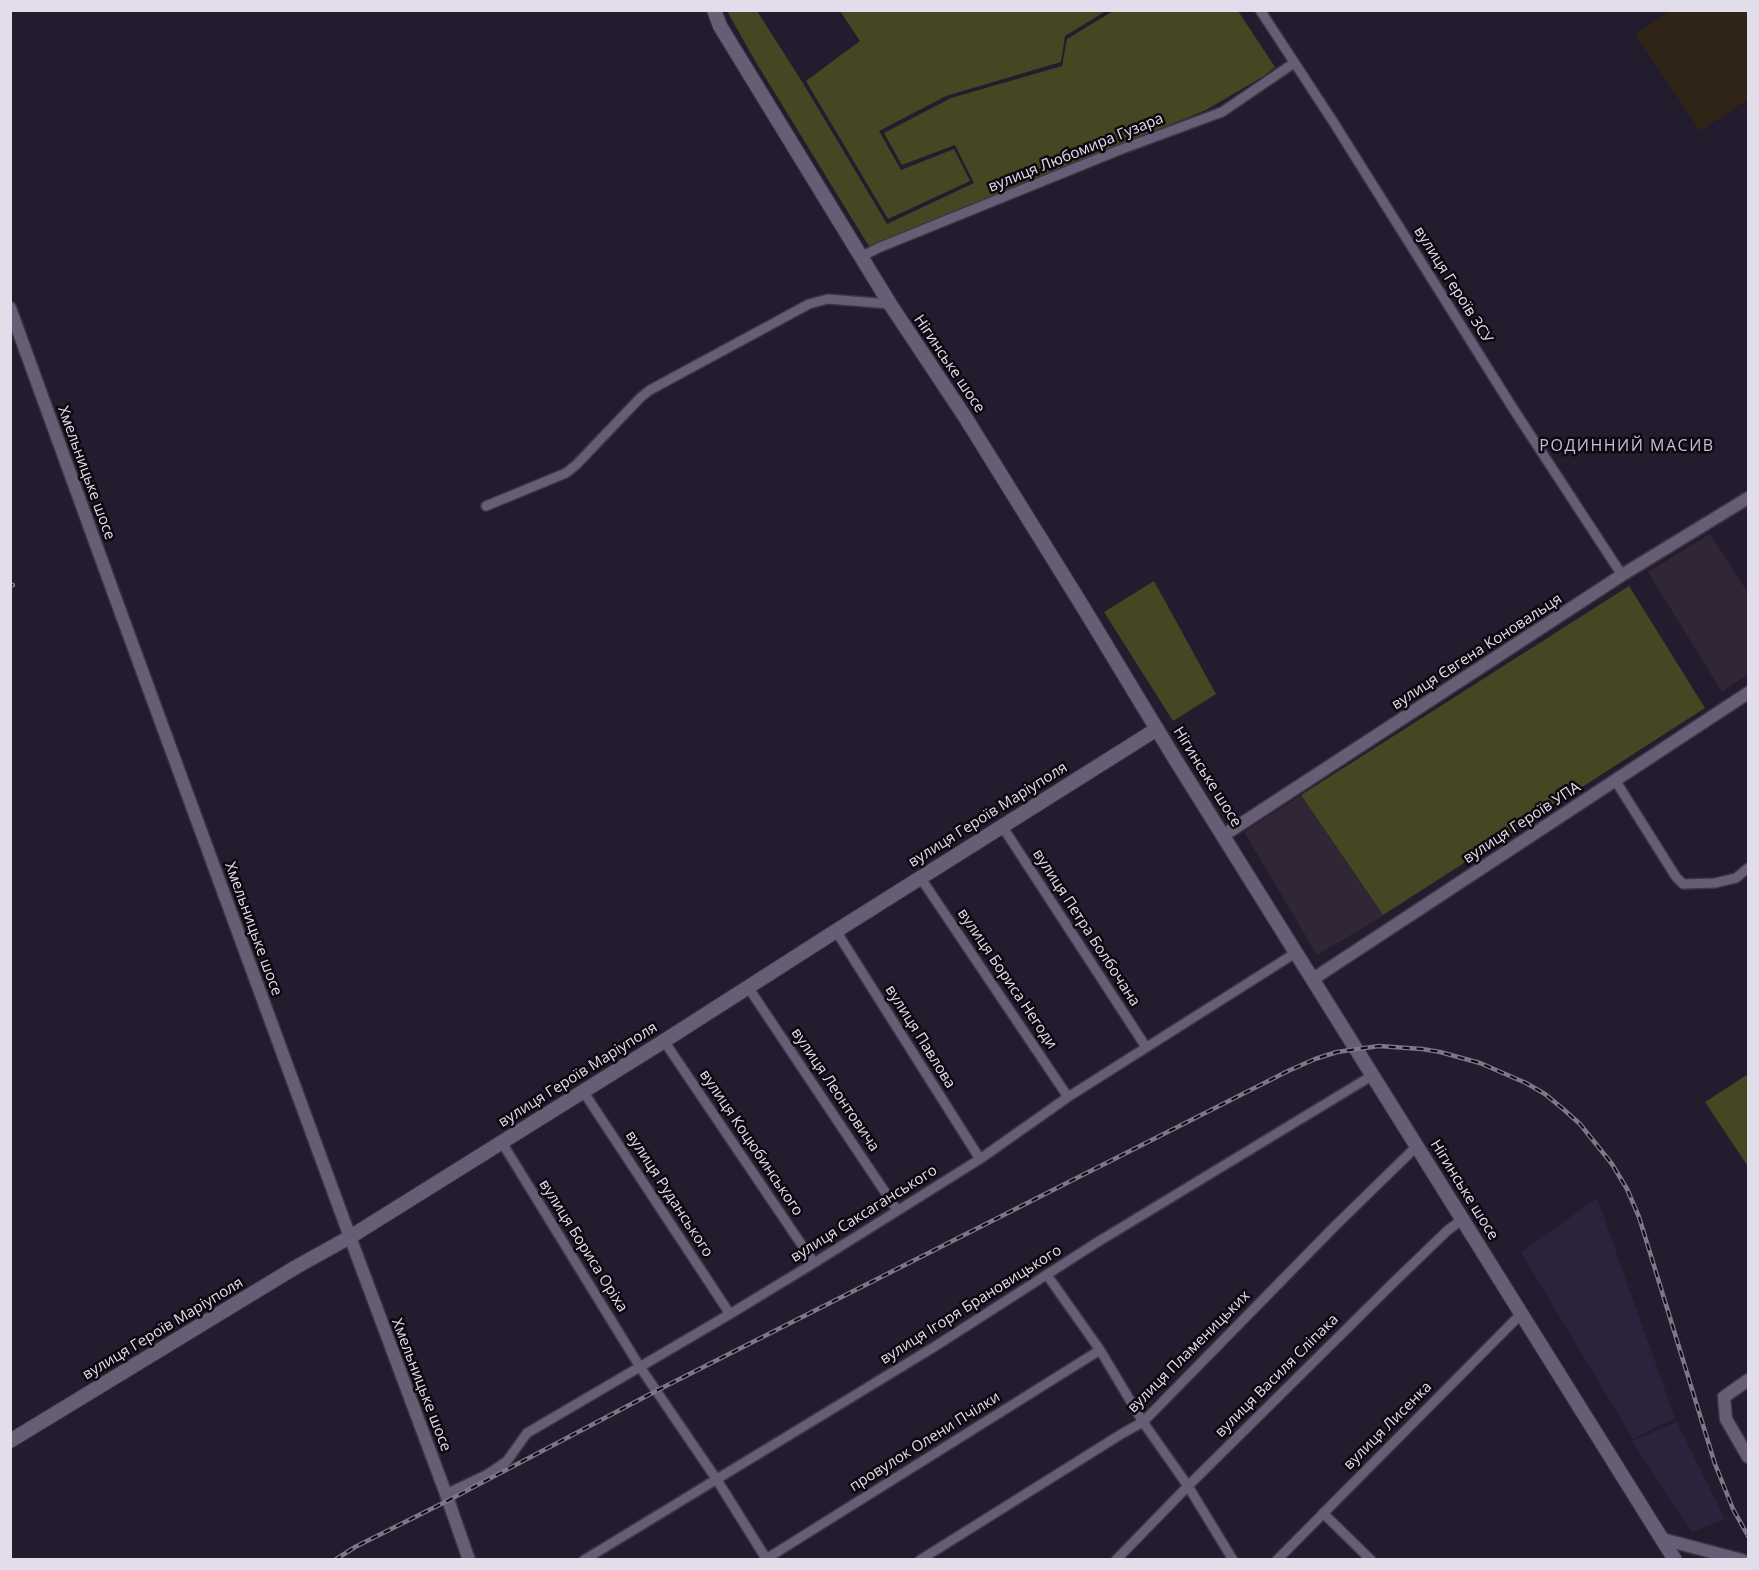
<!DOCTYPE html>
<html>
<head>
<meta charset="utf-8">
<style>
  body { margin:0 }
  #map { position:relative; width:1759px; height:1570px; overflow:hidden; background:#231b2e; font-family:"Open Sans",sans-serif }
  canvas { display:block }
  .frame { position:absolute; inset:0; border:12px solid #e2ddea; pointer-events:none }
</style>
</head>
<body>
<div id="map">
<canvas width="1759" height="1570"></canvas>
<div class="frame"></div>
</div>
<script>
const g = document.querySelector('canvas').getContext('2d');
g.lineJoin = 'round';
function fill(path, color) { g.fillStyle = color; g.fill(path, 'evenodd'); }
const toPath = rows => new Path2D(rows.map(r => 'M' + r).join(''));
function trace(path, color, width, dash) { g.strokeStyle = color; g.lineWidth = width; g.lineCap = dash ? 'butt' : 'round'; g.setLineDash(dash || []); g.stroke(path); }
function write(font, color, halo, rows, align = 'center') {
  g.font = font + ' "Open Sans",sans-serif'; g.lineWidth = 5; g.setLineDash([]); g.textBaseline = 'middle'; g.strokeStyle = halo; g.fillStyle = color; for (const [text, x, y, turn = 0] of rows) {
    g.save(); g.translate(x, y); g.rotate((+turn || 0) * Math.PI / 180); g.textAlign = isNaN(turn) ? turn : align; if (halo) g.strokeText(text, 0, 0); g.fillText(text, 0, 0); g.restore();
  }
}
const commercial = toPath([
  [1710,534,1748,593,1748,674,1722,692,1648,572],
  [1301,795,1383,916,1317,955,1244,832]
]);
const built = toPath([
  [1597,1198,1675,1418,1633,1439,1521,1252],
  [1677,1422,1725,1519,1692,1532,1632,1441]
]);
const education = toPath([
  [1670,11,1748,11,1748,99,1700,131,1635,34]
]);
const green = toPath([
  [727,11,757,11,801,80,887,224,974,183,955,145,902,165,884,133,951,98,1062,66,1067,39,1113,11,1238,11,1275,67,1264,76,1206,110,870,248,754,59],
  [840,11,1106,11,1065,36,1061,62,946,96,879,131,901,170,954,149,970,181,888,219,806,81,860,41],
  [1154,581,1216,694,1173,721,1104,612],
  [1629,586,1705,708,1383,915,1301,795],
  [1748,1074,1748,1164,1747,1165,1705,1102]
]);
const minor = toPath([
  [1260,10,1334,123,1514,410,1622,575],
  [861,257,878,248,1122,149,1222,112,1294,63],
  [486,506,566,473,576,465,641,397,650,390,809,304,828,299,890,304],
  [1615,780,1676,877,1683,884,1715,883,1736,878,1748,868],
  [1002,826,1146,1047],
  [920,877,1068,1097],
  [836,931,980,1159],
  [748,987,897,1210],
  [664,1041,814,1263],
  [583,1091,730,1314],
  [501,1141,640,1367,717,1480,767,1560],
  [1047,1275,1100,1350,1143,1422,1188,1486,1233,1560],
  [446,1494,488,1474,507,1461,527,1433,534,1429,730,1314,814,1263,980,1159,1068,1097,1297,952],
  [1323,1513,1371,1560],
  [766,1559,1100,1350],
  [584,1560,934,1347,1096,1243,1373,1075],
  [920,1560,1123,1433,1143,1422,1336,1225,1417,1146],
  [1116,1560,1188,1486,1393,1283,1448,1230,1463,1219],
  [1277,1560,1521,1314]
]);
const tertiary = toPath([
  [10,308,115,597,350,1237,446,1494,469,1560],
  [1224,835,1622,575,1748,498],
  [1313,979,1748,693],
  [1748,1380,1724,1397,1726,1419,1748,1457],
  [1662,1539,1742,1560]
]);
const secondary = toPath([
  [714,10,720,26,890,304,967,420,1083,607,1175,759,1675,1560],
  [10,1441,296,1267,350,1237,664,1041,836,931,1157,729]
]);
const rail = toPath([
  [10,585,13,585],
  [335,1560,355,1547,449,1500,656,1391,1288,1071,1315,1059,1337,1052,1379,1046,1422,1049,1440,1052,1480,1063,1526,1083,1545,1094,1562,1108,1580,1124,1612,1164,1627,1189,1639,1217,1715,1464,1733,1509,1748,1536]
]);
const streetNames = [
  ["вулиця Любомира Гузара",1076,153,-22],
  ["вулиця Героїв ЗСУ",1453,285,58],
  ["Нігинське шосе",949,364,56],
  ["Хмельницьке шосе",86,473,70],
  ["вулиця Євгена Коновальця",1477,652,-33],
  ["Нігинське шосе",1207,777,58],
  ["вулиця Героїв Маріуполя",988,815,-32],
  ["вулиця Героїв УПА",1522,823,-33],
  ["вулиця Петра Болбочана",1086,928,57],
  ["Хмельницьке шосе",253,929,70],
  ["вулиця Бориса Негоди",1007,979,56],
  ["вулиця Павлова",920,1037,58],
  ["вулиця Героїв Маріуполя",578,1075,-32],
  ["вулиця Леонтовича",835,1090,56],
  ["вулиця Коцюбинського",751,1143,56],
  ["Нігинське шосе",1464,1190,58],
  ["вулиця Руданського",669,1194,57],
  ["вулиця Саксаганського",864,1214,-32],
  ["вулиця Бориса Оріха",583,1246,58],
  ["вулиця Ігоря Брановицького",971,1305,-32],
  ["вулиця Героїв Маріуполя",163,1329,-31],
  ["вулиця Пламеницьких",1189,1352,-45],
  ["вулиця Василя Сліпака",1277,1376,-45],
  ["Хмельницьке шосе",421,1385,69],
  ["вулиця Лисенка",1388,1426,-45],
  ["провулок Олени Пчілки",925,1442,-32]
];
const neighbourhoodNames = [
  ["РОДИННИЙ МАСИВ",1627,446]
];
fill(commercial, '#302635');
fill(built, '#2d223b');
fill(education, '#302416');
fill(green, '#444721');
trace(minor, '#3c3545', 12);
trace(tertiary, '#3c3545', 15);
trace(secondary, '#3c3545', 16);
trace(minor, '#675d74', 9);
trace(tertiary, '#675d74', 12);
trace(secondary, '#675d74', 14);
trace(rail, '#7d7787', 4.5);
trace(rail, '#0b0810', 2, [7]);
write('15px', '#e2ddea', '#0b0810', streetNames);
g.letterSpacing = '1.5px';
write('16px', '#c8bed8', '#0b0810', neighbourhoodNames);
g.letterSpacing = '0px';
</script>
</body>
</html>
